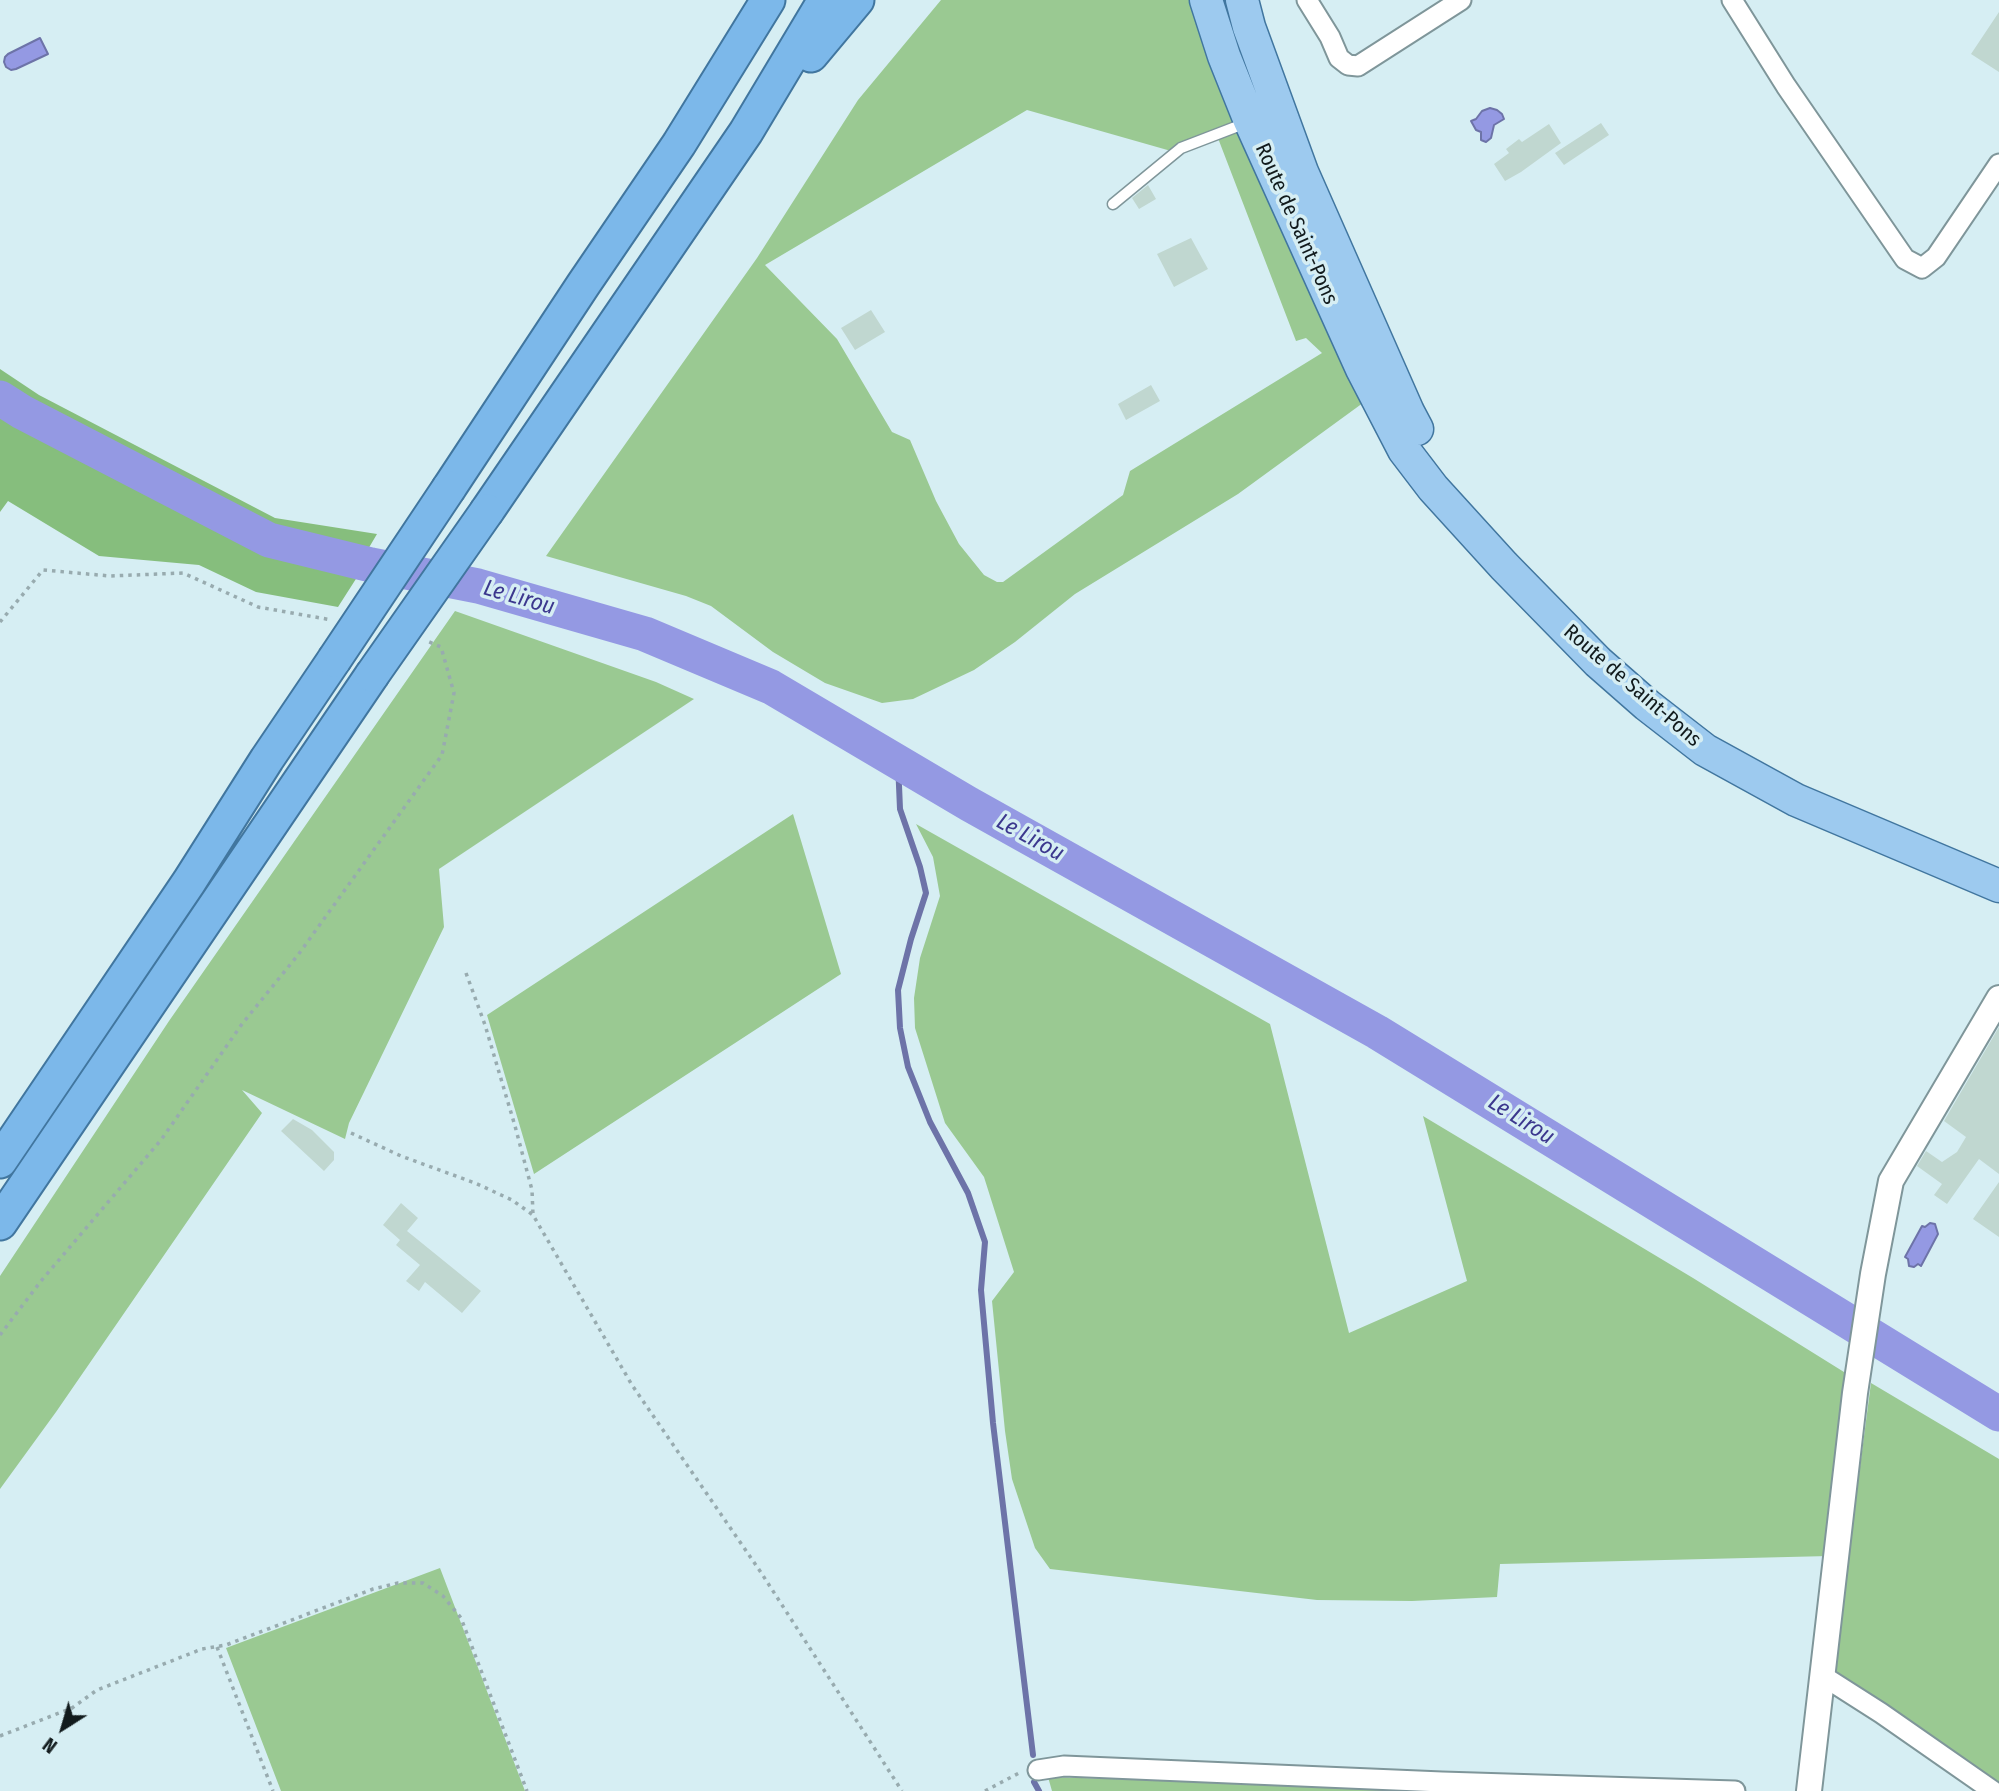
<!DOCTYPE html>
<html>
<head>
<meta charset="utf-8">
<style>
  body { margin:0 }
  #map { position:relative; width:1999px; height:1791px; overflow:hidden; background:#d6eef3; font-family:"Fira Sans Condensed",sans-serif }
  canvas { display:block }
  .north { position:absolute; left:28px; top:1693px; width:70px; height:70px; -webkit-text-stroke:5px #d6eef3; paint-order:stroke; rotate:217deg; font-size:19px; font-weight:700; line-height:28px; text-align:center; color:#121b1d }
  .north::after { content:''; display:block; margin:auto; width:24px; height:32px; background:#121b1d; clip-path:polygon(50% 0,100% 100%,50% 72%,0 100%) }
</style>
</head>
<body>
<div id="map">
<canvas width="1999" height="1791"></canvas>
<div class="north">N</div>
</div>
<script>
const g = document.querySelector('canvas').getContext('2d');
g.lineJoin = 'round';
function fill(path, color) { g.fillStyle = color; g.fill(path, 'evenodd'); }
const toPath = rows => new Path2D(rows.map(r => 'M' + r).join(''));
function trace(path, color, width, dash) { g.strokeStyle = color; g.lineWidth = width; g.lineCap = dash ? 'butt' : 'round'; g.setLineDash(dash || []); g.stroke(path); }
function write(font, color, halo, rows, align = 'center') {
  g.font = font + ' "Fira Sans Condensed",sans-serif'; g.lineWidth = 7; g.setLineDash([]); g.textBaseline = 'middle'; g.strokeStyle = halo; g.fillStyle = color; for (const [text, x, y, turn = 0] of rows) {
    g.save(); g.translate(x, y); g.rotate((+turn || 0) * Math.PI / 180); g.textAlign = isNaN(turn) ? turn : align; if (halo) g.strokeText(text, 0, 0); g.fillText(text, 0, 0); g.restore();
  }
}
const green = toPath([
  [941,0,1199,0,1367,400,1238,494,1075,594,1015,642,974,670,913,699,882,703,825,683,773,652,711,606,686,596,546,556,757,258,858,100],
  [1027,110,1178,153,1216,133,1296,341,1306,338,1322,353,1130,471,1123,495,1003,582,997,582,984,575,959,544,936,501,910,440,892,432,837,339,765,265],
  [455,611,656,682,694,699,439,869,444,927,349,1123,345,1139,242,1090,262,1113,56,1412,0,1489,0,1276,169,1021],
  [793,814,841,974,534,1174,487,1015],
  [916,824,1270,1024,1349,1333,1467,1281,1423,1116,1693,1278,1852,1377,1829,1556,1500,1564,1497,1597,1412,1601,1317,1600,1050,1569,1035,1548,1012,1479,1005,1431,992,1301,1014,1272,984,1177,945,1123,915,1028,914,998,920,958,940,896,933,857],
  [1871,1383,1999,1459,1999,1785,1833,1673],
  [440,1568,525,1791,281,1791,226,1648],
  [1048,1777,1511,1791,1052,1791]
]);
const forest = toPath([
  [0,369,39,395,275,518,377,534,364,556,267,531,25,404,0,389],
  [0,409,43,435,173,502,264,545,361,571,338,607,256,592,199,565,99,556,8,501,0,512]
]);
const water = toPath([
  [40,38,48,54,16,69,11,70,6,67,4,62,5,57,8,54,40,38],
  [1490,108,1497,110,1502,114,1504,119,1494,125,1491,138,1486,142,1481,140,1481,132,1476,130,1471,121,1476,119,1482,111,1490,108],
  [1930,1223,1935,1224,1938,1234,1921,1266,1918,1264,1914,1267,1909,1266,1908,1259,1905,1257,1922,1226,1925,1227,1930,1223]
]);
const stream = toPath([
  [898,762,900,809,920,867,926,893,911,939,898,990,900,1028,908,1067,930,1122,968,1193,985,1242,981,1290,993,1423,1033,1755],
  [1034,1782,1039,1791]
]);
const river = toPath([
  [0,398,22,412,269,540,371,565,478,586,645,634,771,687,969,804,1377,1032,1999,1414]
]);
const building = toPath([
  [1999,12,1999,72,1971,54],
  [1601,123,1609,135,1564,165,1555,153],
  [1549,124,1561,143,1521,172,1505,181,1494,164,1509,153,1506,149,1519,139,1522,142],
  [1148,185,1156,199,1139,209,1132,198],
  [1191,238,1208,269,1174,287,1157,254],
  [871,310,885,332,855,350,841,328],
  [1151,385,1160,401,1126,420,1118,404],
  [1999,1027,1999,1174,1979,1159,1947,1204,1934,1195,1942,1184,1917,1166,1926,1151,1942,1162,1957,1152,1966,1137,1944,1121],
  [293,1119,312,1130,334,1152,334,1160,324,1171,281,1131],
  [1999,1182,1999,1237,1973,1219],
  [401,1203,418,1218,407,1231,481,1291,462,1313,425,1282,419,1291,406,1281,420,1265,396,1245,400,1240,383,1225]
]);
const path = toPath([
  [0,622,43,570,110,576,183,573,258,607,332,620],
  [466,973,485,1025,515,1126,532,1190,533,1215],
  [351,1133,401,1156,475,1183,512,1200,533,1215,632,1385,762,1574,902,1791],
  [0,1335,41,1281,161,1140,242,1024,298,955,442,755,454,693,441,647,427,641],
  [217,1647,273,1791],
  [0,1736,72,1708,97,1690,202,1649,226,1645,373,1589,398,1583,423,1583,443,1596,461,1618,527,1791],
  [985,1791,1019,1773]
]);
const service = toPath([
  [1113,204,1181,148,1246,123]
]);
const minor = toPath([
  [1307,0,1330,37,1339,58,1348,65,1358,66,1461,0],
  [1732,0,1786,86,1905,259,1922,268,1936,257,1999,164],
  [1823,1676,1881,1713,1993,1791],
  [1038,1770,1064,1766,1442,1782,1735,1791]
]);
const tertiary = toPath([
  [1809,1791,1855,1393,1873,1274,1891,1181,1999,998]
]);
const primary = toPath([
  [1206,0,1224,56,1250,121,1362,369,1404,450,1433,488,1504,566,1598,662,1647,705,1705,750,1796,800,1999,886],
  [1242,0,1249,27,1302,172,1408,412,1417,429]
]);
const trunk = toPath([
  [811,55,857,0],
  [449,488,583,285,679,144,768,0],
  [487,511,746,132,825,0],
  [0,1161,189,882,267,759,334,660],
  [0,1223,372,675]
]);
const trunkBridge = toPath([
  [334,660,449,488],
  [372,675,487,511]
]);
const streetNames = [
  ["Route de Saint-Pons",1296,224,66],
  ["Route de Saint-Pons",1632,686,41]
];
const waterNames = [
  ["Le Lirou",519,598,16],
  ["Le Lirou",1030,838,29],
  ["Le Lirou",1521,1120,32]
];
fill(green, '#9ac992');
fill(forest, '#86be7d');
fill(water, '#9499e3');
trace(water, '#6d73a8', 2);
trace(stream, '#6d73a8', 6);
trace(river, '#9499e3', 35);
fill(building, '#c0d7d0');
trace(service, '#7f969a', 13);
trace(minor, '#7f969a', 23);
trace(tertiary, '#7f969a', 28);
trace(primary, '#41769f', 35);
trace(trunk, '#41769f', 37);
trace(path, '#98abaf', 3.5, [3.5, 5]);
trace(service, '#fff', 10);
trace(minor, '#fff', 19);
trace(tertiary, '#fff', 24);
trace(primary, '#9dcaef', 32);
trace(trunk, '#7cb8ea', 33);
trace(trunkBridge, '#41769f', 37, []);
trace(trunkBridge, '#7cb8ea', 33);
write('21px', '#121b1d', '#d6eef3', streetNames);
write('italic 23px', '#3c388e', '#d6eef3', waterNames);
</script>
</body>
</html>
